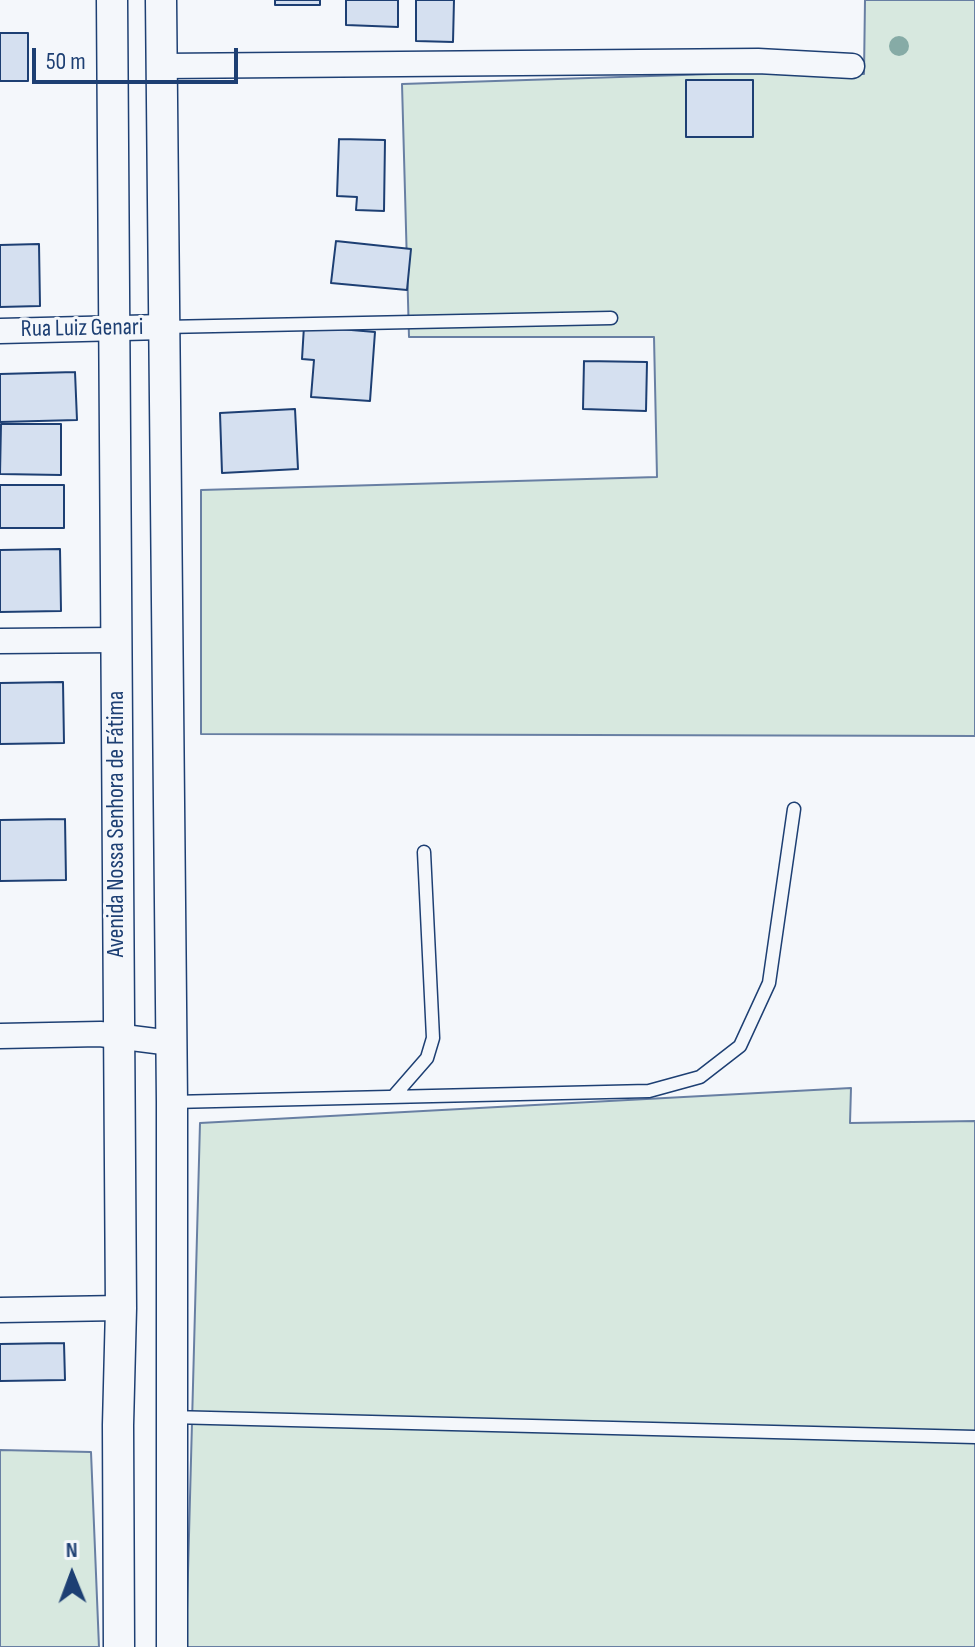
<!DOCTYPE html>
<html>
<head>
<meta charset="utf-8">
<style>
  body { margin:0 }
  #map { position:relative; width:975px; height:1647px; overflow:hidden; background:#f4f7fb; font-family:"Sofia Sans Condensed",sans-serif }
  canvas { display:block }
  .north { position:absolute; left:32px; top:1535px; width:80px; height:80px; -webkit-text-stroke:6px #f4f7fb; paint-order:stroke; rotate:359deg; font-size:22px; font-weight:700; line-height:32px; text-align:center; color:#1d3f73 }
  .north::after { content:''; display:block; margin:auto; width:28px; height:36px; background:#1d3f73; clip-path:polygon(50% 0,100% 100%,50% 72%,0 100%) }
  .scale { position:absolute; left:32px; top:48px; width:206px; height:36px; box-sizing:border-box; border:4px solid #1d3f73; border-top:0; padding-left:10px; font-size:24px; line-height:28px; white-space:nowrap; color:#1d3f73; -webkit-text-stroke:6px #f4f7fb; paint-order:stroke }
</style>
</head>
<body>
<div id="map">
<canvas width="975" height="1647"></canvas>
<div class="north">N</div>
<div class="scale">50 m</div>
</div>
<script>
const g = document.querySelector('canvas').getContext('2d');
g.lineJoin = 'round';
function fill(path, color) { g.fillStyle = color; g.fill(path, 'evenodd'); }
const toPath = rows => new Path2D(rows.map(r => 'M' + r).join(''));
function trace(path, color, width, dash) { g.strokeStyle = color; g.lineWidth = width; g.lineCap = dash ? 'butt' : 'round'; g.setLineDash(dash || []); g.stroke(path); }
function write(font, color, halo, rows, align = 'center') {
  g.font = font + ' "Sofia Sans Condensed",sans-serif'; g.lineWidth = 6; g.setLineDash([]); g.textBaseline = 'middle'; g.strokeStyle = halo; g.fillStyle = color; for (const [text, x, y, turn = 0] of rows) {
    g.save(); g.translate(x, y); g.rotate((+turn || 0) * Math.PI / 180); g.textAlign = isNaN(turn) ? turn : align; if (halo) g.strokeText(text, 0, 0); g.fillText(text, 0, 0); g.restore();
  }
}
const green = toPath([
  [865,0,975,0,975,736,201,734,201,490,657,477,654,337,409,337,402,84,744,73,864,74,865,0],
  [851,1088,850,1123,975,1121,975,1647,186,1647,200,1123,851,1088],
  [0,1450,91,1452,99,1647,0,1647,0,1450]
]);
const building = toPath([
  [275,0,320,0,320,5,275,5,275,0],
  [346,0,398,0,398,27,346,25,346,0],
  [416,0,454,0,453,42,416,41,416,0],
  [0,33,28,33,28,81,0,81,0,33],
  [686,80,753,80,753,137,686,137,686,80],
  [339,139,385,140,384,211,356,210,357,197,337,196,339,139],
  [336,241,411,249,407,290,331,283,336,241],
  [39,244,40,306,0,307,0,245,39,244],
  [304,326,375,332,370,401,311,397,314,360,302,359,304,326],
  [584,361,647,362,646,411,583,409,584,361],
  [75,372,77,420,0,422,0,374,75,372],
  [295,409,298,469,222,473,220,413,295,409],
  [1,424,61,424,61,475,0,474,1,424],
  [0,485,64,485,64,528,0,528,0,485],
  [60,549,61,611,0,612,0,550,60,549],
  [63,682,64,743,0,744,0,683,63,682],
  [65,819,66,880,0,881,0,820,65,819],
  [64,1343,65,1380,0,1381,0,1344,64,1343]
]);
const service = toPath([
  [164,327,611,318],
  [393,1097,427,1058,433,1038,424,852],
  [172,1102,649,1091,700,1077,740,1046,769,983,794,809],
  [170,1417,975,1437]
]);
const minor = toPath([
  [162,66,758,61,852,66],
  [0,331,164,327],
  [0,641,116,640],
  [0,1036,100,1034,171,1043],
  [0,1310,121,1308]
]);
const tertiary = toPath([
  [112,0,121,1308,118,1425,119,1647],
  [161,0,172,1102,172,1647]
]);
const trees = [
  [899,46]
];
const streetNames = [
  ["Rua Luiz Genari",82,329,-1],
  ["Avenida Nossa Senhora de Fátima",117,824,-90]
];
fill(green, '#d7e8df');
trace(green, '#687fa3', 2);
fill(building, '#d5e0f0');
trace(building, '#1d3f73', 2);
trace(service, '#1d3f73', 15);
trace(minor, '#1d3f73', 27);
trace(tertiary, '#1d3f73', 33);
trace(service, '#f4f7fb', 12);
trace(minor, '#f4f7fb', 24);
trace(tertiary, '#f4f7fb', 30);
g.fillStyle = '#86aba6';
for (const [x, y] of trees) { g.beginPath(); g.arc(x, y, 10, 0, 2 * Math.PI); g.fill(); }
write('24px', '#1d3f73', '#f4f7fb', streetNames);
</script>
</body>
</html>
